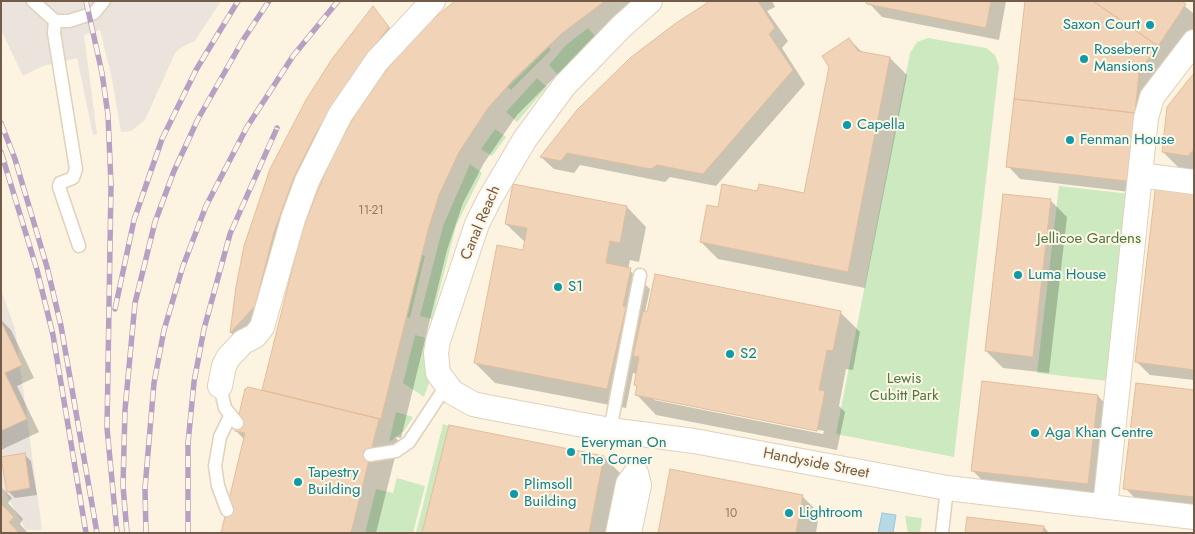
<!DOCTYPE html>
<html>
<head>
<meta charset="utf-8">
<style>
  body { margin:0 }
  #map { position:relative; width:1195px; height:534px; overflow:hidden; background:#fcf4e0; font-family:Jost,sans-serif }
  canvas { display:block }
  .frame { position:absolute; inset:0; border:2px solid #725b48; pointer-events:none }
</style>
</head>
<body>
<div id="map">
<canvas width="1195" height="534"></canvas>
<div class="frame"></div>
</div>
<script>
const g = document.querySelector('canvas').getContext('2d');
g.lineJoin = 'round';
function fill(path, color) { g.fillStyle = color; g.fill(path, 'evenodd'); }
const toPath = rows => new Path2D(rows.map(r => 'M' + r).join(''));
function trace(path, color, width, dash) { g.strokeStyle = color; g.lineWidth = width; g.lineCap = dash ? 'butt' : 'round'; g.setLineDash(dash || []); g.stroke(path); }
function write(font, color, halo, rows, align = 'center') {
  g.font = font + ' Jost,sans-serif'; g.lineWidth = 4; g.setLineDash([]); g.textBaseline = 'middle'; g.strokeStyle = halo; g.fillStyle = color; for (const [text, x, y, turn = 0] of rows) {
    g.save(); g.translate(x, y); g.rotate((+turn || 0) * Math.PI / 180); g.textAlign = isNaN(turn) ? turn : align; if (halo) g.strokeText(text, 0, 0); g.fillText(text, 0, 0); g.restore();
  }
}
const industrial = toPath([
  [1,1,221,1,195,41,182,47,175,53,145,120,131,131,121,132,111,74,100,30,84,35,97,134,93,135,77,58,43,66,23,76,1,30],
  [1,290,15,329,42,530,26,530,1,485]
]);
const green = toPath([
  [588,28,595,36,558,75,549,65,566,45],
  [928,38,986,48,995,55,999,66,954,457,836,434,910,53,917,42],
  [549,47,551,50,511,90,508,87],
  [537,78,547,87,517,122,506,112],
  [495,129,506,137,492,156,481,149],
  [470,164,482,173,456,226,432,319,420,316,443,226],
  [1059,186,1130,194,1108,381,1037,373],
  [422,255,425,256,410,318,407,317],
  [415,335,427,338,424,360,431,377,424,397,403,383],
  [396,412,413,417,404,431,389,442],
  [443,424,449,426,422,533,416,533],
  [397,478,425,486,413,533,365,533,376,489,393,493],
  [905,516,922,518,920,533,908,533]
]);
const water = toPath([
  [882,513,896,515,893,533,878,533,882,513]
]);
const shadow = toPath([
  [458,1,655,1,610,31,562,70,517,115,484,163,463,203,447,250,401,438,395,437,399,441,376,533,222,533,245,440,236,431,267,393,264,390,303,231,319,188,339,145],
  [713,1,772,1,775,7,767,11,788,41,782,48,805,84,716,186,670,177,665,182,580,165,574,173,554,169,541,157],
  [867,1,1006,1,999,40,882,17],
  [1179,1,1194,14,1194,34,1155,89,1139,193,1020,179,1008,166],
  [373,8,401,41,352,108,244,345,231,333,237,287],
  [849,39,863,53,890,58,907,75,865,288,718,259,701,242,719,209,758,193,805,195],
  [1194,75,1194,170,1180,169,1163,152],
  [1194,189,1194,380,1150,375,1137,362],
  [1051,201,1067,217,1049,373,1003,368,986,351],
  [627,207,646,227,639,262,630,260,628,269,650,289,645,312,840,312,860,332,853,370,846,369,839,406,845,412,837,450,656,415,637,395,638,388,635,385,637,374,633,373,626,408,495,383,475,363,524,251,526,243,506,224],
  [654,398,824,431,823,434,654,400],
  [1,320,11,330,34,378,17,386,39,432,1,450],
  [1194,391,1194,515,1146,509,1125,488],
  [1098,396,1114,413,1104,501,989,487,972,470],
  [450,427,604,457,621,474,609,533,424,533],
  [24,454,31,461,37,495,15,498,8,491],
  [1,487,12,498,8,503,23,519,20,524,28,533,1,533],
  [803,497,819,513,816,533,659,533],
  [1044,527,1049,533,966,533]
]);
const building = toPath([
  [455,1,605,1,561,34,513,80,488,108,459,152,439,195,428,230,381,419,262,390,302,230,332,156,357,112,385,72,420,30,455,1],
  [710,1,758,1,775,28,769,34,793,70,703,174,657,165,651,169,567,153,561,161,540,157,577,110,630,58,676,23,710,1],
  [865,1,991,1,986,28,867,4,865,1],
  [1025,1,1093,1,1158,46,1139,72,1135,113,1014,99,1025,1],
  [1093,1,1182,1,1186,4,1158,46,1093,1],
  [373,6,389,27,352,75,315,135,294,177,274,232,255,306,230,333,236,287,244,246,270,169,306,100,332,59,373,6],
  [849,38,858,51,890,57,848,272,700,242,707,205,718,207,722,184,757,191,759,184,804,193,829,67,822,56,849,38],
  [1194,73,1194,149,1188,156,1162,152,1167,107,1194,73],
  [1014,99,1135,113,1127,181,1006,167,1014,99],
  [1156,183,1194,187,1194,370,1135,362,1156,183],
  [513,184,627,206,620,243,610,241,606,263,631,268,623,306,626,307,607,389,474,363,497,245,523,250,527,228,505,224,513,184],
  [1003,194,1051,199,1033,357,985,351,1003,194],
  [655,274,841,311,833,351,827,350,819,390,825,391,817,431,635,395,637,386,634,385,639,357,633,356,643,311,647,312,655,274],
  [1,321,22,365,5,373,27,419,1,431,1,321],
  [982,381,1098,395,1088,484,971,471,982,381],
  [1136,383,1194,390,1194,497,1123,489,1136,383],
  [248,387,379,419,351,533,221,533,245,433,235,431,245,389,248,387],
  [449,425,604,456,589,533,422,533,449,425],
  [25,453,30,488,7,492,1,457,25,453],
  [670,469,803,495,796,533,658,533,670,469],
  [1,504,14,517,9,522,19,533,1,533,1,504],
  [967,517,1044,526,1043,533,965,533,967,517]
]);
const service = toPath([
  [33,1,55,21,69,21,94,13,104,1],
  [55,21,54,33,76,169,73,178,60,183,59,187,79,246],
  [220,386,225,408,237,423],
  [610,430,640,275],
  [370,455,396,451,409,442,446,386],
  [227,510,218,486,215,466,220,437,230,416],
  [942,533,947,488]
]);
const minor = toPath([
  [650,1,621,27,564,86,525,139,489,200,477,224,438,341,436,353,438,373,452,392,473,404,487,407,610,430,694,441,947,488,1194,517],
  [1140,175,1194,182],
  [220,386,224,366,228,358,243,342,255,336,262,327,293,219,307,181,340,115,377,61,433,1],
  [1105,507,1146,118,1152,97,1194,42],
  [618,533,628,484,636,473,639,485,629,533]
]);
const rail = toPath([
  [86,1,102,73,108,115,111,185,107,428,117,533],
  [1,123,15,159,47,267,61,326,97,533],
  [1,152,37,270,53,335,86,533],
  [115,309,134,220,162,139,196,70,238,1],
  [127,533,123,486,125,410,135,303,155,222,174,171,198,119,243,40,269,1],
  [146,533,145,488,154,383,164,330,183,266,206,206,247,127,293,56,338,1],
  [188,533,188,443,194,382,204,329,230,234,277,128]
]);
const markers = [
  [1150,25,5,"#0f9aa8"],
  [1084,59,5,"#0f9aa8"],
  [847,125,5,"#0f9aa8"],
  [1070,140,5,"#0f9aa8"],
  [1018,275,5,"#0f9aa8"],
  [558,287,5,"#0f9aa8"],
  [730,354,5,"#0f9aa8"],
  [1035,433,5,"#0f9aa8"],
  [571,452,5,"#0f9aa8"],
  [298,482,5,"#0f9aa8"],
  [514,494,5,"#0f9aa8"],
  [789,513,5,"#0f9aa8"]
];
const numberNames = [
  ["11-21",371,211],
  ["10",731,514]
];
const cultureNames = [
  ["Saxon Court",1140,25,"right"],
  ["Roseberry",1094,50],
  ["Mansions",1094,67],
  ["Capella",857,125],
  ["Fenman House",1080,140],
  ["Luma House",1028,275],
  ["S1",568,287],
  ["S2",740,354],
  ["Aga Khan Centre",1045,433],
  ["Everyman On",581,443],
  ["The Corner",581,460],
  ["Tapestry",308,473],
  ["Building",308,490],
  ["Plimsoll",524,485],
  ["Building",524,502],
  ["Lightroom",799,513]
];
const streetNames = [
  ["Canal Reach",481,223,-67],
  ["Handyside Street",816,464,11]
];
const parkNames = [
  ["Jellicoe Gardens",1089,239],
  ["Lewis",904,379],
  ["Cubitt Park",904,396]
];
fill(industrial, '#eae4dc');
fill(green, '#cce9bf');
fill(water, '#b5d9e5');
trace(water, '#9bc8d7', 1);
fill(shadow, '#0003');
fill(building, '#f1d4b8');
trace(building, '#e4bc98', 1);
trace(service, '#e0d0bc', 15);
trace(minor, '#e0d0bc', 26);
trace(service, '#fff', 12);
trace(minor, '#fff', 24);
trace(rail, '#b7a0c4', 5.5);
trace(rail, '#fff7e6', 4, [11]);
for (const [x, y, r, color] of markers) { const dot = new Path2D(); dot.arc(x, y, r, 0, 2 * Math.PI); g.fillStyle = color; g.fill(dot); trace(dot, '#fff7e6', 2); }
write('12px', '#927964', null, numberNames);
write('15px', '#0d838f', '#fff7e6', cultureNames, 'left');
write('15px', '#725b48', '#fff7e6', streetNames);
write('15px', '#4c7840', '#fff7e6', parkNames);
</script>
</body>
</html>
